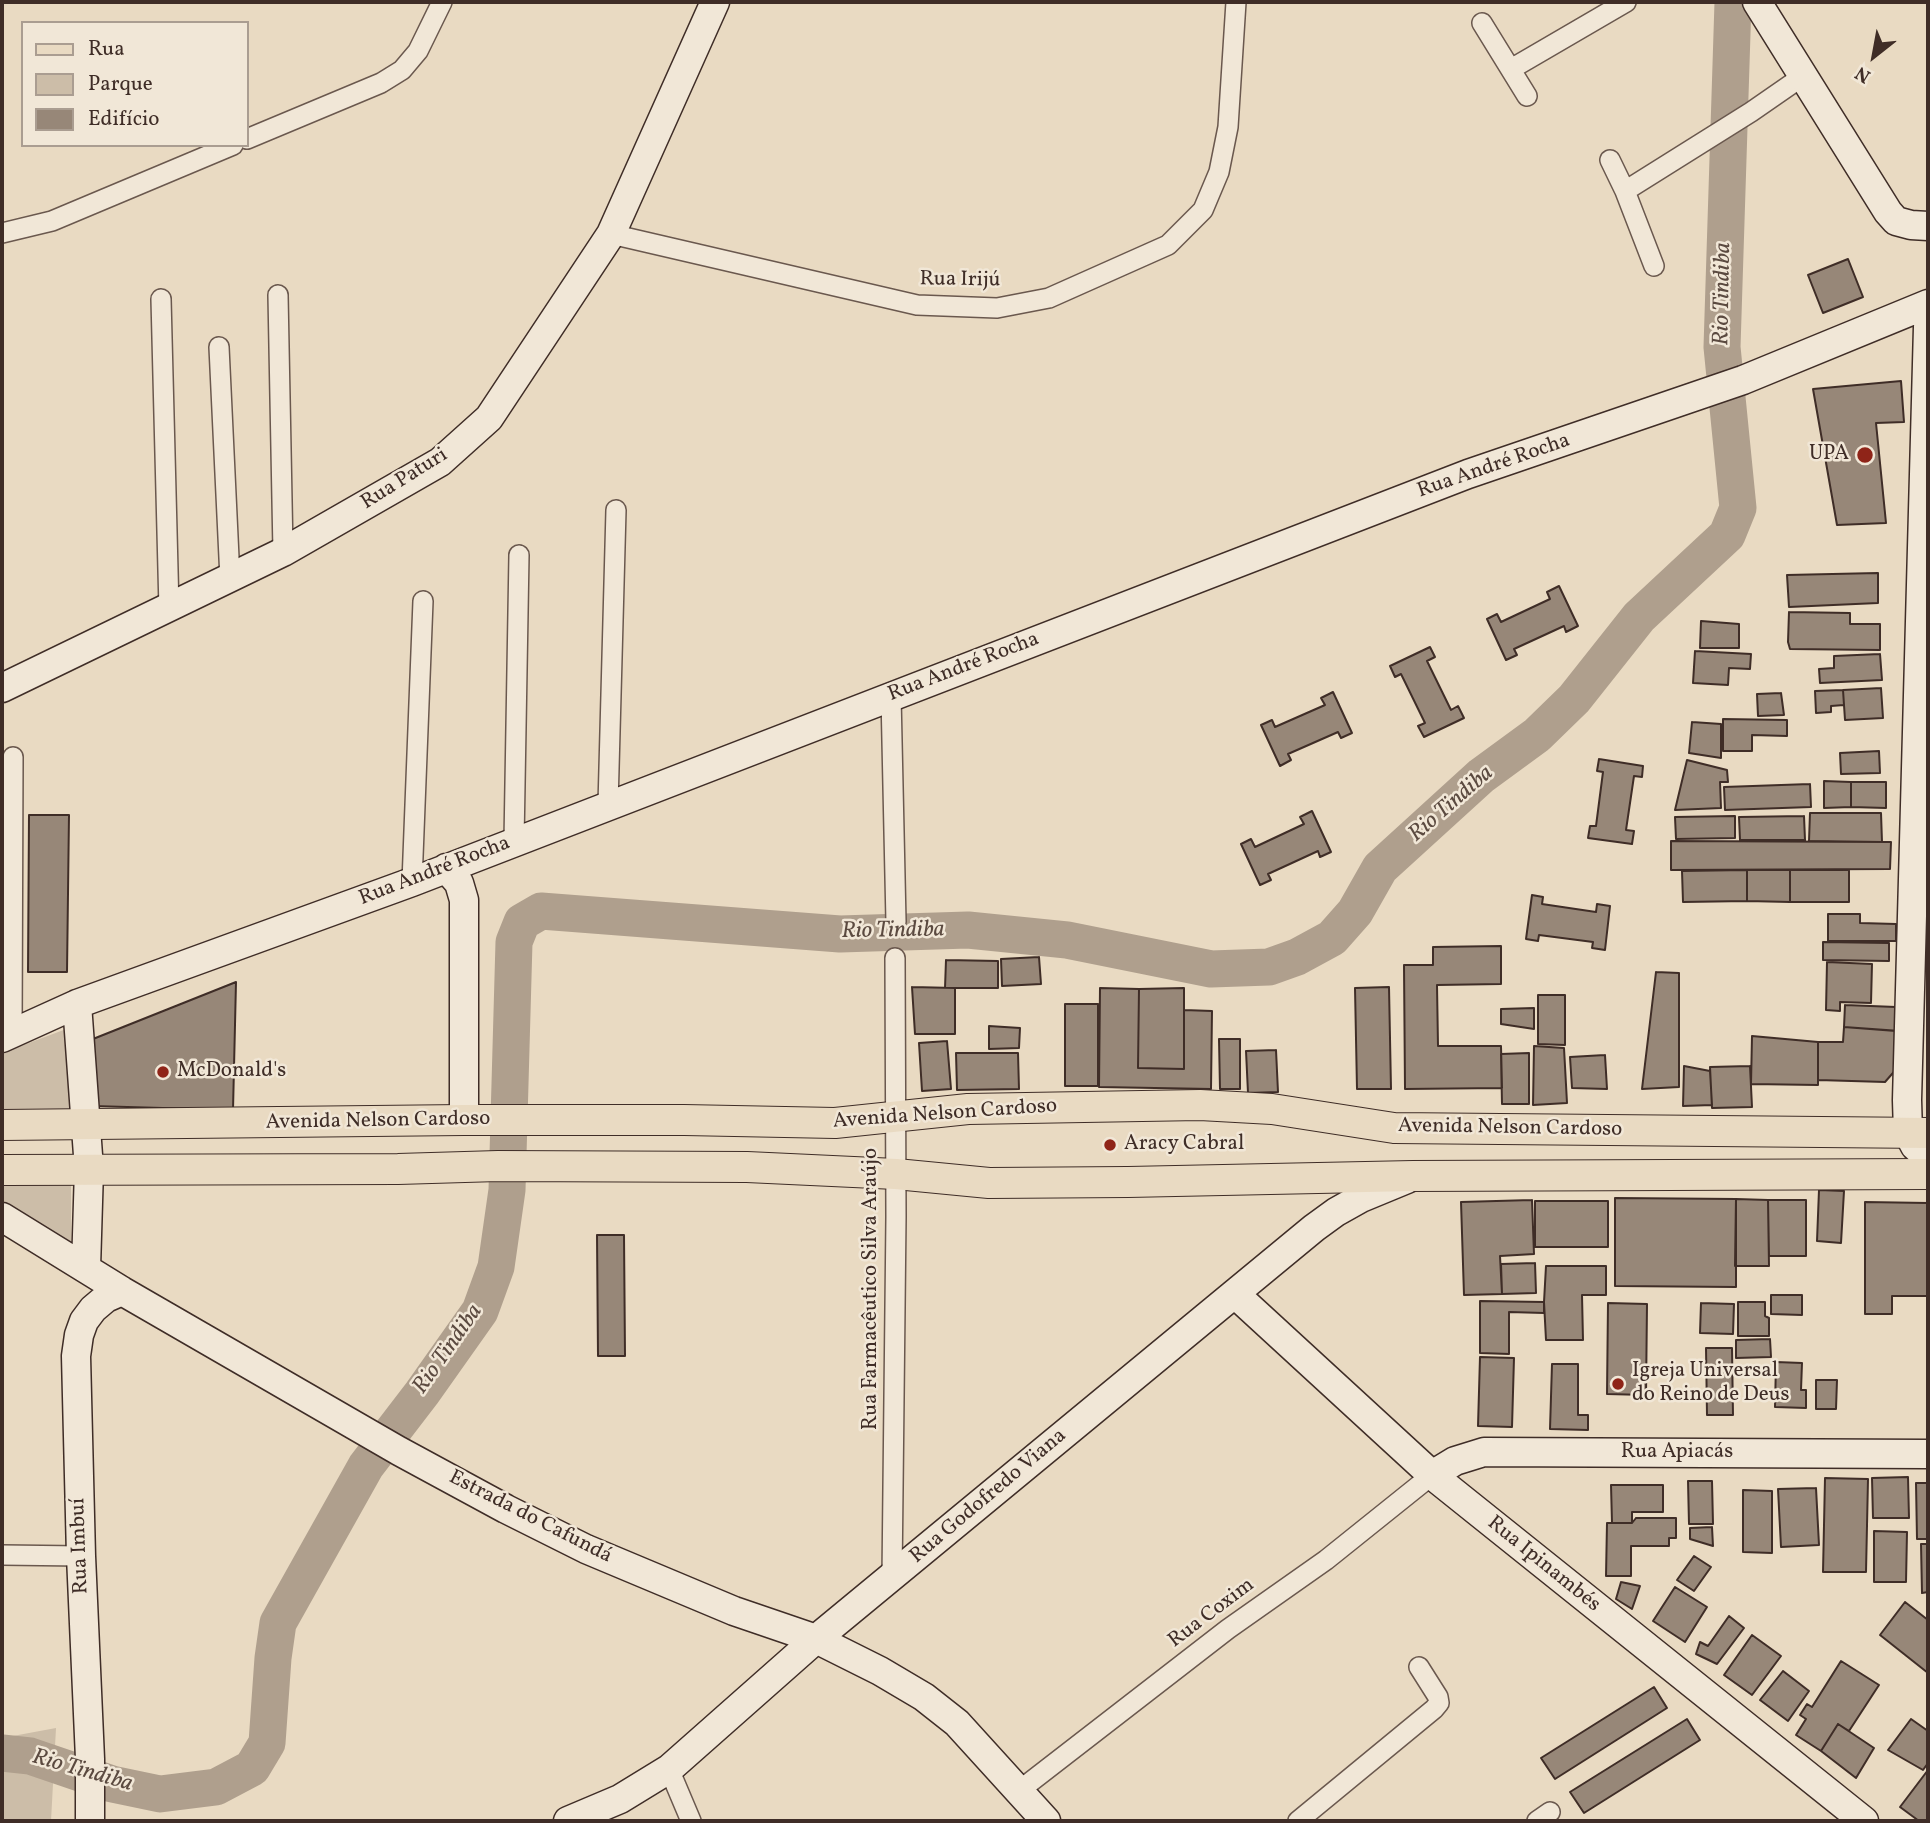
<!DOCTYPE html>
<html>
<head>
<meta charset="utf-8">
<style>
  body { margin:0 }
  #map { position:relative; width:1930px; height:1823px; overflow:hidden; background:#e9dac2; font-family:Vollkorn,serif }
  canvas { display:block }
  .frame { position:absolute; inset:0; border:4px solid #3f2d27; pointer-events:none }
  .legend { position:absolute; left:21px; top:21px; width:228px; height:126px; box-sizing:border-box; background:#f1e7d7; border:2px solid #aa9d91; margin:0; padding:9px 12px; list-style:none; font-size:21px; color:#3f2d27 }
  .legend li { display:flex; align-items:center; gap:14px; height:35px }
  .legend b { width:35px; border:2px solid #aa9d91 }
  .north { position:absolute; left:1839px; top:21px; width:70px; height:70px; -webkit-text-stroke:5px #f1e7d7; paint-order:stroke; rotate:211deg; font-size:19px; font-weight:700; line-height:28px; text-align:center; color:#3f2d27 }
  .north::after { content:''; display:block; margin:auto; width:24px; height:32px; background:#3f2d27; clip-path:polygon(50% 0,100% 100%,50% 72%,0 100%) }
</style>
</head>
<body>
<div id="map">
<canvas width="1930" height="1823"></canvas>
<div class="frame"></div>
<ul class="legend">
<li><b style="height:9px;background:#e9dac2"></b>Rua</li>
<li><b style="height:19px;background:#ccbda8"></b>Parque</li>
<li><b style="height:19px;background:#978778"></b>Edifício</li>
</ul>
<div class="north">N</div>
</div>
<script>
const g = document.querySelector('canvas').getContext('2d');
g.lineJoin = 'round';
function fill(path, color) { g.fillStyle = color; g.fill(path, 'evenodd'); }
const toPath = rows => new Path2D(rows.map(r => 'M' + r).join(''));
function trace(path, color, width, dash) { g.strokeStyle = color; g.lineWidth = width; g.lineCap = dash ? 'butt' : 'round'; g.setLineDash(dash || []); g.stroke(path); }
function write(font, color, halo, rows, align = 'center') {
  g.font = font + ' Vollkorn,serif'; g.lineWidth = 5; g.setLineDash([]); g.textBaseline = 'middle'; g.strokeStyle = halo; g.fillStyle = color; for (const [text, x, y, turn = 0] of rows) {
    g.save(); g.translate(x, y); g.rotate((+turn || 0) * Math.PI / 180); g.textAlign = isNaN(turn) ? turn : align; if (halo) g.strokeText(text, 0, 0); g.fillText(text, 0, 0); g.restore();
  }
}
const green = toPath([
  [69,1028,76,1114,2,1113,2,1053],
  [2,1178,71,1179,71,1252,2,1212],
  [56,1728,51,1821,2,1821,2,1738]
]);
const river = toPath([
  [2,1753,30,1756,112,1784,160,1794,216,1787,252,1768,267,1743,273,1658,278,1623,366,1466,422,1393,480,1311,496,1267,507,1190,514,942,522,922,541,911,840,934,968,930,1067,940,1211,969,1269,967,1297,957,1332,938,1355,912,1380,868,1481,776,1537,735,1574,699,1639,617,1727,535,1738,508,1722,347,1733,2]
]);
const building = toPath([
  [1848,259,1863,297,1823,313,1808,275,1848,259],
  [1901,381,1904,422,1876,423,1886,523,1837,525,1813,389,1901,381],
  [1878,573,1878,603,1789,607,1787,575,1878,573],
  [1559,586,1578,626,1566,632,1564,626,1514,649,1517,655,1506,660,1487,619,1497,614,1501,622,1550,599,1547,592,1559,586],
  [1789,612,1850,613,1850,624,1880,624,1880,650,1790,649,1788,642,1789,612],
  [1701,621,1739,624,1739,648,1700,648,1701,621],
  [1430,647,1435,657,1427,661,1451,710,1458,706,1464,718,1424,737,1418,726,1425,723,1401,674,1395,677,1390,666,1430,647],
  [1695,651,1751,654,1750,669,1729,668,1728,685,1693,683,1695,651],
  [1880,654,1882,680,1820,683,1819,669,1834,668,1834,656,1880,654],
  [1881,688,1883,718,1845,720,1843,690,1881,688],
  [1843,690,1844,705,1831,706,1831,712,1816,713,1815,691,1843,690],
  [1333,692,1352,733,1341,738,1338,732,1288,754,1291,760,1280,766,1261,725,1272,720,1275,727,1325,705,1321,698,1333,692],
  [1781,693,1784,715,1758,716,1757,694,1781,693],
  [1723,719,1787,720,1787,736,1752,735,1752,751,1723,751,1723,719],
  [1692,722,1721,724,1721,758,1689,753,1692,722],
  [1879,751,1880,773,1841,774,1840,753,1879,751],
  [1599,759,1643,766,1642,777,1634,776,1626,830,1634,831,1632,844,1588,838,1590,826,1596,826,1603,772,1597,771,1599,759],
  [1687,760,1727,770,1728,782,1720,782,1721,808,1675,810,1687,760],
  [1824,781,1851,782,1851,807,1824,808,1824,781],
  [1851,782,1886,782,1886,808,1851,807,1851,782],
  [1810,784,1811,807,1725,810,1724,787,1810,784],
  [1312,811,1331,852,1320,857,1318,851,1268,874,1271,880,1260,885,1241,844,1251,839,1255,847,1304,824,1300,817,1312,811],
  [1810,813,1881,813,1882,842,1809,841,1810,813],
  [29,815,69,815,67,972,28,972,29,815],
  [1735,816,1735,838,1676,839,1675,817,1735,816],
  [1804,816,1805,840,1740,840,1739,817,1804,816],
  [1671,841,1891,842,1890,869,1671,870,1671,841],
  [1747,870,1790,870,1790,902,1747,901,1747,870],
  [1747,870,1747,901,1683,902,1682,871,1747,870],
  [1790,870,1849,870,1849,902,1790,902,1790,870],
  [1532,895,1543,897,1542,904,1596,912,1597,904,1610,906,1605,950,1592,948,1593,942,1539,935,1538,941,1526,939,1532,895],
  [1828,914,1860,914,1860,923,1896,924,1896,941,1828,941,1828,914],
  [1823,942,1889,943,1889,961,1823,960,1823,942],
  [1501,946,1501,984,1437,985,1438,1046,1501,1046,1502,1088,1405,1089,1404,965,1433,965,1433,947,1501,946],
  [1039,957,1041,984,1002,986,1001,959,1039,957],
  [946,960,998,961,998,988,945,988,946,960],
  [1827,962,1872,964,1871,1003,1840,1002,1840,1011,1826,1010,1827,962],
  [1656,972,1679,973,1679,1087,1642,1089,1656,972],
  [236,982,233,1110,92,1106,93,1039,236,982],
  [912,987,955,988,955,1034,915,1034,912,987],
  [1389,987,1391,1089,1357,1089,1355,988,1389,987],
  [1100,988,1139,989,1138,1068,1184,1069,1184,1010,1212,1011,1211,1089,1099,1087,1100,988],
  [1184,988,1184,1069,1138,1068,1139,989,1184,988],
  [1538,995,1565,995,1565,1045,1538,1044,1538,995],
  [1065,1004,1098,1004,1098,1086,1065,1086,1065,1004],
  [1845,1005,1896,1007,1896,1031,1844,1027,1845,1005],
  [1534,1008,1534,1029,1501,1024,1501,1009,1534,1008],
  [989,1026,1020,1028,1019,1048,989,1049,989,1026],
  [1844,1027,1900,1031,1899,1066,1885,1082,1818,1080,1818,1042,1843,1042,1844,1027],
  [1752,1036,1818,1042,1818,1085,1751,1084,1752,1036],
  [1219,1039,1240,1039,1240,1089,1220,1089,1219,1039],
  [947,1041,951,1089,922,1091,919,1043,947,1041],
  [1534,1046,1564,1048,1567,1103,1533,1105,1534,1046],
  [1276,1050,1278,1092,1248,1093,1246,1051,1276,1050],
  [956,1053,1018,1053,1019,1089,957,1090,956,1053],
  [1529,1053,1529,1104,1502,1104,1501,1054,1529,1053],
  [1605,1055,1607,1089,1572,1088,1570,1057,1605,1055],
  [1684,1066,1710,1071,1712,1105,1683,1106,1684,1066],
  [1750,1066,1752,1107,1712,1108,1710,1067,1750,1066],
  [1819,1190,1844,1191,1841,1243,1817,1241,1819,1190],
  [1615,1198,1736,1199,1736,1287,1615,1286,1615,1198],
  [1736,1199,1768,1200,1769,1266,1735,1266,1736,1199],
  [1532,1200,1534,1254,1500,1256,1502,1294,1464,1295,1461,1202,1532,1200],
  [1768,1200,1806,1200,1806,1256,1769,1256,1768,1200],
  [1535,1201,1608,1201,1608,1247,1535,1247,1535,1201],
  [1865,1202,1928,1203,1928,1296,1892,1296,1892,1314,1865,1314,1865,1202],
  [597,1235,624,1235,625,1356,598,1356,597,1235],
  [1535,1263,1536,1293,1502,1294,1501,1264,1535,1263],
  [1546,1266,1606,1266,1606,1295,1582,1295,1583,1340,1546,1340,1544,1302,1546,1266],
  [1771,1295,1802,1295,1802,1315,1771,1314,1771,1295],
  [1480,1301,1544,1302,1544,1313,1509,1312,1509,1354,1480,1353,1480,1301],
  [1738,1302,1765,1302,1765,1316,1769,1318,1769,1336,1738,1336,1738,1302],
  [1608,1303,1647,1304,1646,1395,1607,1394,1608,1303],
  [1701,1303,1734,1304,1733,1334,1700,1333,1701,1303],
  [1770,1339,1771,1357,1736,1358,1736,1340,1770,1339],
  [1706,1348,1732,1348,1733,1415,1707,1415,1706,1348],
  [1480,1357,1514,1358,1512,1427,1478,1426,1480,1357],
  [1776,1362,1802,1363,1801,1390,1806,1390,1806,1408,1775,1407,1776,1362],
  [1552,1364,1578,1364,1578,1415,1588,1415,1588,1430,1550,1429,1552,1364],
  [1816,1380,1837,1380,1836,1409,1816,1409,1816,1380],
  [1908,1477,1909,1518,1873,1518,1872,1478,1908,1477],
  [1825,1478,1868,1479,1866,1572,1823,1572,1825,1478],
  [1688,1481,1712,1481,1713,1524,1689,1524,1688,1481],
  [1916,1483,1928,1483,1928,1539,1917,1539,1916,1483],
  [1611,1485,1663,1485,1663,1512,1632,1512,1632,1523,1612,1523,1611,1485],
  [1816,1488,1819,1545,1781,1547,1778,1489,1816,1488],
  [1743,1490,1772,1491,1772,1553,1743,1552,1743,1490],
  [1636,1518,1676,1518,1676,1538,1669,1538,1669,1546,1631,1546,1631,1576,1606,1576,1607,1523,1632,1523,1636,1518],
  [1712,1527,1713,1546,1690,1539,1690,1528,1712,1527],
  [1874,1531,1907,1532,1906,1582,1874,1582,1874,1531],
  [1921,1544,1928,1544,1928,1592,1922,1593,1921,1544],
  [1694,1556,1711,1567,1694,1591,1677,1580,1694,1556],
  [1621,1582,1640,1586,1632,1609,1616,1599,1621,1582],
  [1675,1587,1707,1607,1685,1642,1653,1621,1675,1587],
  [1905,1602,1928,1620,1928,1673,1880,1635,1905,1602],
  [1729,1616,1744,1628,1717,1664,1696,1654,1700,1642,1708,1646,1729,1616],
  [1752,1635,1781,1656,1752,1695,1724,1675,1752,1635],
  [1841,1661,1879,1685,1849,1731,1838,1724,1821,1751,1796,1735,1806,1719,1800,1715,1807,1704,1812,1707,1841,1661],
  [1783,1671,1809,1691,1788,1721,1760,1700,1783,1671],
  [1654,1687,1667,1708,1555,1779,1541,1758,1654,1687],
  [1687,1719,1700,1740,1584,1813,1570,1792,1687,1719],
  [1911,1719,1928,1731,1928,1763,1923,1770,1888,1750,1911,1719],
  [1838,1724,1874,1748,1856,1778,1821,1751,1838,1724],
  [1928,1770,1928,1821,1919,1821,1900,1807,1928,1770]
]);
const street = toPath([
  [1482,23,1527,96],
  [1511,69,1626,2],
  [247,139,381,83,402,70,418,51,442,2],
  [1610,160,1625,191,1654,266],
  [1625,191,1751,112,1803,76],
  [2,233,52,221,233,145],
  [611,234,917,305,997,308,1049,298,1168,245,1203,210,1219,172,1228,127,1236,2],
  [278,295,283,552],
  [161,299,169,609],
  [219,347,230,579],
  [891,696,896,922],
  [608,805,616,510],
  [514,841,519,555],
  [412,882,423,601],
  [12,1034,13,757],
  [2,1555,81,1556],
  [892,1578,896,1217,895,958],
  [669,1769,691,1821],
  [1020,1790,1228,1629,1326,1560,1432,1475],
  [1298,1821,1434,1709,1439,1703,1438,1697,1419,1667],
  [1537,1821,1550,1812]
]);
const secondary = toPath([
  [1757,2,1888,212,1896,221,1911,225,1928,226],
  [1928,327,1907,1100,1908,1133,1915,1146,1928,1158],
  [2,688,283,552,440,462,489,418,611,234,715,2],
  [446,868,459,883,464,900,464,1120],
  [77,1004,89,1169,86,1268],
  [2,1038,77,1004,412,882,1468,474,1743,380,1928,304],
  [2,1217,122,1291,399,1451,506,1509,586,1549,734,1611,816,1639,880,1671,924,1697,957,1723,1046,1821],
  [1235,1294,1432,1475,1864,1821],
  [1432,1475,1455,1461,1484,1452,1928,1454],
  [90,1821,90,1759,81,1556,76,1356,79,1335,84,1321,93,1309,106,1298,122,1291],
  [568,1821,620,1799,669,1769,816,1639,1314,1228,1336,1212,1361,1198,1407,1179]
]);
const primary = toPath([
  [2,1125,464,1120,684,1120,835,1123,968,1109,1200,1105,1272,1109,1394,1128,1928,1133],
  [2,1170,398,1169,498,1166,747,1167,896,1174,989,1183,1128,1182,1413,1176,1928,1174]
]);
const markers = [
  [1865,455,9,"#8f2418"],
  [163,1072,7,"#8f2418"],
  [1110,1145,7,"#8f2418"],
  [1618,1384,7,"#8f2418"]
];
const streetNames = [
  ["Rua Irijú",960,281,1],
  ["Rua André Rocha",1494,467,-19],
  ["Rua Paturi",405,480,-32],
  ["Rua André Rocha",964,668,-21],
  ["Rua André Rocha",435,872,-21],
  ["Avenida Nelson Cardoso",945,1115,-4],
  ["Avenida Nelson Cardoso",378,1122,-1],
  ["Avenida Nelson Cardoso",1510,1129,1],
  ["Rua Farmacêutico Silva Araújo",872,1289,-90],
  ["Rua Apiacás",1677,1453],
  ["Rua Godofredo Viana",989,1497,-40],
  ["Estrada do Cafundá",530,1518,27],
  ["Rua Imbuí",81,1546,-92],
  ["Rua Ipinambés",1543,1565,39],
  ["Rua Coxim",1212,1614,-37]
];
const poiNames = [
  ["UPA",1849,455,"right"],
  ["McDonald's",177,1072],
  ["Aracy Cabral",1124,1145],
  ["Igreja Universal",1632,1372],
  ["do Reino de Deus",1632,1396]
];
const waterNames = [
  ["Rio Tindiba",1724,294,-89],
  ["Rio Tindiba",1452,805,-41],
  ["Rio Tindiba",893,932,-1],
  ["Rio Tindiba",449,1350,-55],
  ["Rio Tindiba",82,1772,16]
];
fill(green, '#ccbda8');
trace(river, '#af9f8d', 37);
fill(building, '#978778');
trace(building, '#3f2d27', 2);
trace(street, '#6a584e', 22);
trace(secondary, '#3f2d27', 31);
trace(primary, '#3f2d27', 32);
trace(street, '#f1e7d7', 19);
trace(secondary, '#f1e7d7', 28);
trace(primary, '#e9dac2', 30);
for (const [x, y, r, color] of markers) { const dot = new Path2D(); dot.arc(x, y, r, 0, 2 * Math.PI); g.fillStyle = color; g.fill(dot); trace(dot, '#f1e7d7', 2.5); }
write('21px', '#3f2d27', '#f1e7d7', streetNames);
write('21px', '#3f2d27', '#f1e7d7', poiNames, 'left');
write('italic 23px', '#5b4a40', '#f1e7d7', waterNames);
</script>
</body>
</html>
